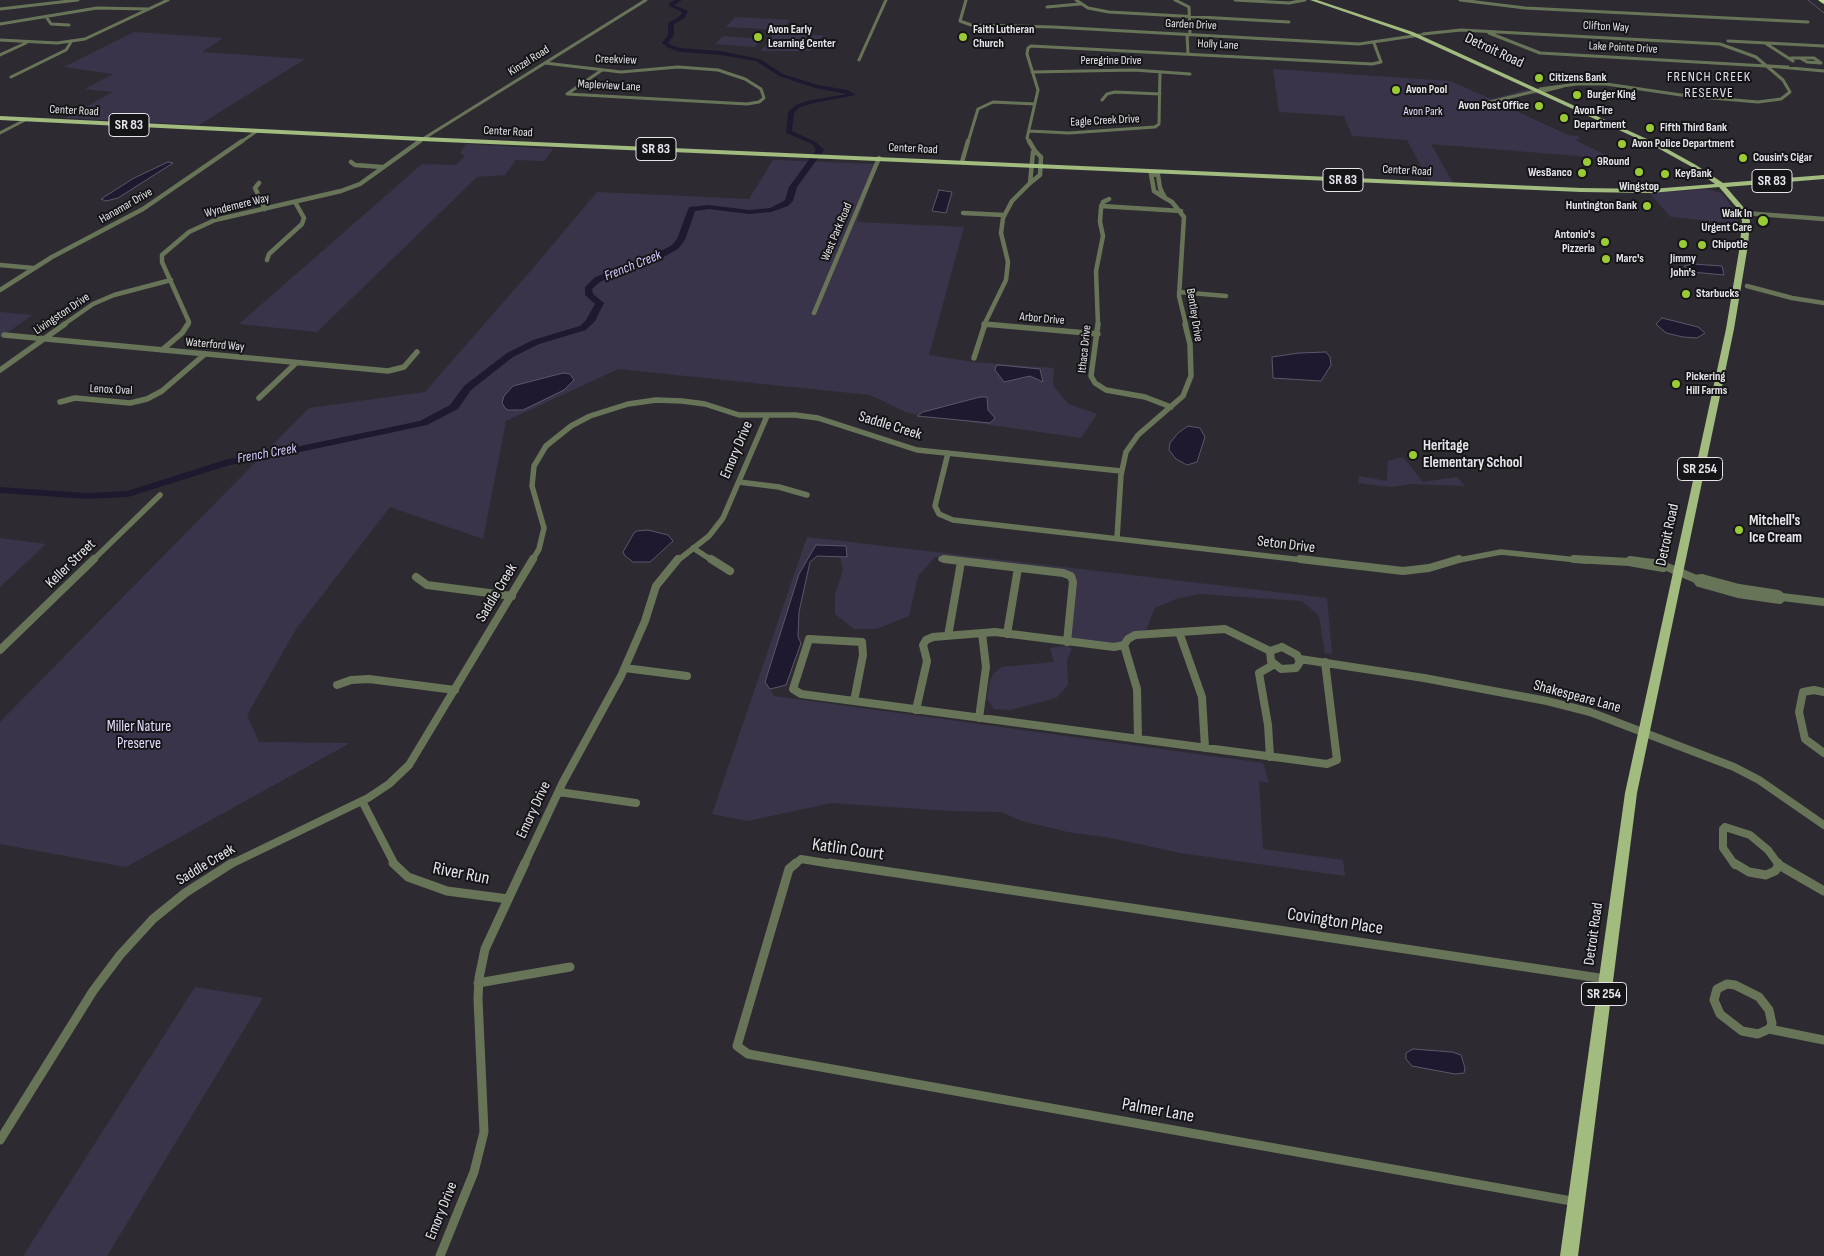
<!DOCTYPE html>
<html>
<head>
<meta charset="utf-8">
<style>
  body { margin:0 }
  canvas { display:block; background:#2d2b31 }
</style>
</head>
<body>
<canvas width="1824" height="1256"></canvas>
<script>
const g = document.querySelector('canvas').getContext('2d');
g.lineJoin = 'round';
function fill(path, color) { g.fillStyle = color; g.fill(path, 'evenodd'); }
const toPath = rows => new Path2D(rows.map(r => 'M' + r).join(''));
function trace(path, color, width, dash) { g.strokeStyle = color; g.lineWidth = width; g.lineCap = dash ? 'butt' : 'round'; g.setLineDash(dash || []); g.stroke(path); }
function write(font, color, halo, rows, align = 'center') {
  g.font = font + ' "Sofia Sans Condensed",sans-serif'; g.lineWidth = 4; g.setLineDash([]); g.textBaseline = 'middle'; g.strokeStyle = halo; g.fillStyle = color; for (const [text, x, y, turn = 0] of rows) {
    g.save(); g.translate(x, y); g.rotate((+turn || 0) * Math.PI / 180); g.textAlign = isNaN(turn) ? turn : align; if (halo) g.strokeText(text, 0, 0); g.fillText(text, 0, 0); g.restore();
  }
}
const green = toPath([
  [735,17,790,20,782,30,726,27],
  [134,32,223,38,202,52,305,59,199,125,65,118,113,92,85,89,113,74,64,67],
  [773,34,782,34,823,35,818,45,809,51,761,51],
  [723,36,762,39,755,47,715,44],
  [1273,69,1450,81,1491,99,1528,89,1540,94,1530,94,1506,100,1501,104,1568,135,1578,136,1580,138,1575,140,1614,159,1431,144,1453,183,1430,182,1407,140,1352,136,1344,116,1279,112],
  [466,144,553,149,544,161,516,160,505,175,477,177,317,332,239,324,422,164,456,165,465,156,460,153],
  [773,160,877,164,857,222,964,227,929,355,973,362,1054,368,1053,385,1068,404,1097,414,1081,438,908,413,870,395,618,369,506,421,483,539,390,507,296,629,247,715,259,742,350,743,126,867,0,844,0,722,309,408,425,392,535,266,597,192,749,199],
  [1707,189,1721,193,1727,200,1736,213,1739,224,1671,217,1649,193],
  [0,312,32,315,0,338],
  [1403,457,1423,482,1457,477,1465,486,1411,484,1391,487,1358,483,1359,476,1387,481,1388,461],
  [807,537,1327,598,1332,654,1325,653,1319,616,1302,601,1199,594,1176,599,1155,608,1146,630,1134,633,1117,644,1070,640,1074,575,1033,568,935,557,918,576,909,616,876,629,854,629,835,614,835,595,843,570,840,558,847,557,847,546,816,545,799,574,765,682,774,696,1263,763,1269,783,1259,781,1263,849,1343,860,1345,876,1180,853,1111,838,1068,832,1022,821,1001,812,951,811,831,803,748,821,712,814],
  [0,538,46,544,0,587],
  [1065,646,1072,648,1067,660,1068,685,1056,698,1010,710,994,709,987,699,990,680,994,673,1002,667,1054,662,1050,648],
  [195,987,263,998,107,1256,23,1256]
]);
const water = toPath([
  [168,162,173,163,118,198,106,201,101,199,134,178,168,162],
  [939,190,952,192,946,213,932,211,939,190],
  [1693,264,1722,266,1724,275,1692,272,1684,266,1693,264],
  [1662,318,1698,327,1705,333,1697,338,1683,337,1666,333,1656,324,1662,318],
  [1326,352,1330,357,1331,365,1321,381,1273,378,1272,357,1299,353,1326,352],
  [999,365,1040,369,1043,382,1030,376,1004,382,995,370,996,366,999,365],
  [563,373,570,374,574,380,564,390,523,410,508,410,505,408,502,403,504,396,513,386,563,373],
  [980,397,987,397,988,410,995,418,990,423,917,416,923,412,980,397],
  [1188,426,1200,428,1205,437,1197,462,1187,465,1176,459,1169,450,1170,443,1178,433,1188,426],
  [648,530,668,535,673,541,650,562,633,562,625,556,623,552,634,533,637,531,648,530],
  [816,545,846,546,847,557,817,556,810,562,799,612,798,637,801,643,786,685,770,689,765,682,799,574,816,545],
  [1413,1049,1452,1052,1461,1055,1465,1068,1464,1073,1455,1074,1412,1066,1406,1059,1406,1053,1413,1049]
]);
const stream = toPath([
  [1808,0,1824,13]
]);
const river = toPath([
  [675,0,682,0,674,5,688,11,685,18,674,24,674,35,668,43,671,45,680,48,720,51,760,59,783,74,818,85,848,90,856,95,814,103,800,107,794,113,792,131,816,142,824,150,797,187,793,201,788,206,771,212,749,214,709,209,695,211,685,240,678,249,651,264,621,272,600,282,592,289,593,294,604,303,595,321,586,330,539,344,513,357,471,390,458,409,427,425,281,456,230,465,128,497,87,499,0,493,0,487,87,493,127,491,228,459,281,450,420,421,450,405,464,386,507,353,533,340,580,326,586,320,595,304,585,295,585,287,594,278,615,268,645,260,672,245,677,239,689,207,709,205,749,210,770,208,782,202,785,200,789,187,816,150,812,144,786,133,788,112,796,105,811,100,847,94,815,88,779,76,756,61,720,55,679,52,667,47,662,43,668,35,668,23,680,16,682,12,669,6,669,3,675,0]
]);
const streetFar4 = toPath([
  [966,0,960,21,971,25,1053,27,1359,44,1420,35],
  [1076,0,1088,8,1109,12,1289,22],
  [1175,0,1189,7,1190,35],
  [1235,0,1289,3,1305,0],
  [1460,0,1525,8,1808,22],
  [1047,7,1080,4],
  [0,9,78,0],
  [47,18,51,24,69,25],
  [0,24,97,8,148,9],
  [1440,32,1423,34,1461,30,1720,44,1756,57,1783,80,1790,92,1781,99,1758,102,1688,96,1606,84,1577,84,1540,89,1544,91,1564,86],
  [1489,33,1540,53,1766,66],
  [1187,35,1188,53],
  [0,40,57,43,85,39,168,0],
  [1728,41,1824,46],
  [1765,43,1793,61],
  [0,55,26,43],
  [1791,58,1800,58],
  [1800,58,1814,58,1821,63,1807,62,1800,58],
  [859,60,886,0],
  [545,63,621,72,678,67,718,70,745,79,761,89,764,98,759,102,747,104,567,94,602,70],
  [1788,67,1768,66,1824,71],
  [1032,72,1134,70,1190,74],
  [11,77,66,50,71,42],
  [1102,100,1107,94,1115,92,1160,94],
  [1490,102,1540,90],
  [1029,131,1069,133,1155,127,1159,124,1160,72],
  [0,133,25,120],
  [241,142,257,131],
  [418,142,646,0],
  [968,142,978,109,993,102,1035,104],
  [1030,142,1027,138,1038,90,1027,54,1028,48,1031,46,1372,64,1381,62,1374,43]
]);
const streetFar3 = toPath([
  [1029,141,1035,151],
  [1035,151,1041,157,1040,175,1030,183,1033,152,1035,151],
  [351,162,355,165,382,167],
  [962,162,968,141],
  [1151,174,1158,175,1160,188,1165,198,1154,191,1151,174],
  [259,183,255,188,265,209],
  [1165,198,1172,202,1184,217,1179,296,1186,325],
  [1101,206,1181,211],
  [963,213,1004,215],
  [1744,213,1824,219],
  [267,260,269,254,302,224,304,218,295,202],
  [0,265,33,268],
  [1747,286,1792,298,1824,303],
  [0,290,52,257,143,209,242,141],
  [1179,292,1226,296],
  [814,313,879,158],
  [984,324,995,325],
  [63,325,93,304,114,295,171,280],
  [187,325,189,322,162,262,162,255,189,232,215,220,341,191,360,184,420,141],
  [984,325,1006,280,1008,262,1001,233,1003,218,1012,201,1030,183],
  [1098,325,1096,271,1103,236,1100,222,1101,208,1103,202,1109,199]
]);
const streetFar2 = toPath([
  [984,324,1098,334],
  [1098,324,1091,376,1095,383,1106,390,1145,397,1171,407],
  [4,335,388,371,404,367,417,352],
  [162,350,182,333,188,324],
  [974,358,985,324],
  [0,370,65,324],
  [259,398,296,363],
  [60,402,75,398,130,403,147,399,162,391,205,354],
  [948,453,935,506,939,514,953,520,1311,561],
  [739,482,779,487,807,495],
  [1117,538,1121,475,1126,452,1138,435,1183,396,1191,376,1190,344,1185,324],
  [693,548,713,561],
  [941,559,955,561],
  [92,561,160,495],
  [532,561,539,549,544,528,532,486,534,466,546,446,571,426,590,416,628,404,656,400,682,401,705,404,739,415,795,415,818,418,917,450,1121,471],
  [677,561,709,536,723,518,767,416],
  [1454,561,1501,552,1587,561],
  [1630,561,1637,561]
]);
const streetFar1 = toPath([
  [711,559,730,571],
  [944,559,1063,573,1071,576,1073,582,1067,642],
  [1300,559,1403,571,1429,568,1459,559],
  [1574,559,1629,562],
  [1663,568,1629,562,1630,560,1660,564,1696,579],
  [416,577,427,585,512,596],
  [1702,578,1739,588,1778,594,1782,597,1780,600,1738,594,1699,583,1696,579,1702,578],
  [1782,597,1824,602],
  [1179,632,1202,697,1205,748],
  [1007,634,1018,568],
  [948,636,961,562],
  [809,639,862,642,863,655,854,701,801,694,793,689,809,639],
  [1282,647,1297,655,1300,662,1296,668,1281,669,1271,661,1270,651,1282,647],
  [0,650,94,559],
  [1300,659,1424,678,1547,701,1590,712,1734,767,1759,780,1824,825],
  [625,668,687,676],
  [337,685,351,680,369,679,455,690],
  [1824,692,1814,690,1803,692,1799,712,1805,739,1824,753],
  [854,701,1327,764,1337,760,1325,662],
  [916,710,927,661,923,645,926,640,933,637,995,632,1114,647,1124,645],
  [979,718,986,667,982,633],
  [1138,739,1137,689,1124,645,1128,639,1135,635,1225,629,1270,651],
  [1270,757,1268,725,1259,673,1273,665],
  [559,792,636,803],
  [362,801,395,865],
  [229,865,368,798,389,784,409,765,533,559],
  [524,865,563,782,621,676,645,621,656,586,678,559],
  [794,865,801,859,838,865],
  [1735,865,1723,848,1723,829,1725,827,1750,835,1768,850,1779,865]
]);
const street = toPath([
  [393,863,408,877,447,891,508,899],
  [796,863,789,869,737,1046,748,1054,1577,1202],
  [830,863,1606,979],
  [1734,863,1749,872,1766,875,1775,871,1779,865],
  [1778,863,1779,865],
  [1779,865,1824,891],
  [478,983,570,967],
  [1727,984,1735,985,1759,997,1769,1010,1772,1024,1769,1029,1758,1034,1742,1031,1720,1014,1714,1000,1717,989,1727,984],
  [1769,1029,1824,1040],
  [0,1140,93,991,120,955,153,919,185,893,232,863],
  [440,1256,474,1172,484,1132,478,999,479,978,485,949,525,863]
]);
const primary = toPath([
  [1310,0,1317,0,1413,32,1660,145,1696,165,1723,183,1824,175,1824,179,1726,187,1745,209,1750,221,1748,245,1734,329,1637,793,1578,1256,1560,1256,1625,793,1726,329,1740,245,1742,221,1738,209,1719,187,1651,193,1581,192,422,141,0,120,0,116,422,137,1581,188,1651,189,1715,184,1692,167,1656,147,1409,34,1310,0]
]);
const highway = toPath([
  [1818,0,1824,0,1824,4,1822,3,1818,0]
]);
const markers = [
  [758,37,5,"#9acb34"],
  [963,37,5,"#9acb34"],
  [1539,78,5,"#9acb34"],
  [1396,90,5,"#9acb34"],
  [1577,95,5,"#9acb34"],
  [1539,106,5,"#9acb34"],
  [1564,118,5,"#9acb34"],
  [1650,128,5,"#9acb34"],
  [1622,144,5,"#9acb34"],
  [1743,158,5,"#9acb34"],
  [1587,162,5,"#9acb34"],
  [1639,172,5,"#9acb34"],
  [1582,173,5,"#9acb34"],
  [1665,174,5,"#9acb34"],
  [1647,206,5,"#9acb34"],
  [1763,221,6,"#9acb34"],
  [1605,242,5,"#9acb34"],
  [1683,244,5,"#9acb34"],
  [1702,245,5,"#9acb34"],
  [1606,259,5,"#9acb34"],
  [1686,294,5,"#9acb34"],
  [1676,384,5,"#9acb34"],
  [1413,455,5,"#9acb34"],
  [1739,530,5,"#9acb34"]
];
const farStreetnames = [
  ["Garden Drive",1191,25,3],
  ["Clifton Way",1606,27,3],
  ["Holly Lane",1218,45,3],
  ["Lake Pointe Drive",1623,48,3],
  ["Creekview",616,60,2],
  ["Kinzel Road",529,61,-32],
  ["Peregrine Drive",1111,61],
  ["Mapleview Lane",609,86,3],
  ["Center Road",74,111,3],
  ["Eagle Creek Drive",1105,121,-3],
  ["Center Road",508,132,3],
  ["Center Road",913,149,3],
  ["Center Road",1407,171,3],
  ["Hanamar Drive",126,206,-30],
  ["Wyndemere Way",237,206,-14],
  ["West Park Road",837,232,-67],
  ["Livingston Drive",62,314,-34],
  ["Bentley Drive",1194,315,81],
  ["Arbor Drive",1042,319,5],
  ["Waterford Way",215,345,5],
  ["Ithaca Drive",1085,349,-84],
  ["Lenox Oval",111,390,3]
];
const farPoinames = [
  ["Avon Early",768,30],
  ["Learning Center",768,44],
  ["Faith Lutheran",973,30],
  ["Church",973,44],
  ["Citizens Bank",1549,78],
  ["Avon Pool",1406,90],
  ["Burger King",1587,95],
  ["Avon Post Office",1529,106,"right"],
  ["Avon Fire",1574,111],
  ["Department",1574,125],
  ["Fifth Third Bank",1660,128],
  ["Avon Police Department",1632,144],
  ["Cousin's Cigar",1753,158],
  ["9Round",1597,162],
  ["WesBanco",1572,173,"right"],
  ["KeyBank",1675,174],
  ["Wingstop",1639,187,"center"],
  ["Huntington Bank",1637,206,"right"],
  ["Walk In",1752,214,"right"],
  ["Urgent Care",1752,228,"right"],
  ["Antonio's",1595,235,"right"],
  ["Pizzeria",1595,249,"right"],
  ["Chipotle",1712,245],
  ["Marc's",1616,259],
  ["Jimmy",1683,259,"center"],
  ["John's",1683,273,"center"],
  ["Starbucks",1696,294],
  ["Pickering",1686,377],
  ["Hill Farms",1686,391]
];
const farParknames = [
  ["Avon Park",1423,112]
];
const farNeighbourhoodnames = [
  ["FRENCH CREEK",1709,77],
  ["RESERVE",1709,93]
];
const shields = [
  [129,125,40],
  [656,149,40],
  [1343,180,40],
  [1772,181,40],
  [1700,469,45],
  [1604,994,45]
];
const shieldNames = [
  ["SR 83",129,125],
  ["SR 83",656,149],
  ["SR 83",1343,180],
  ["SR 83",1772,181],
  ["SR 254",1700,469],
  ["SR 254",1604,994]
];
const farWaternames = [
  ["French Creek",633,266,-22],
  ["French Creek",267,454,-10]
];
const streetNames = [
  ["Detroit Road",1494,51,25],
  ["Saddle Creek",890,426,17],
  ["Emory Drive",737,450,-67],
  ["Detroit Road",1668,535,-78],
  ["Seton Drive",1286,545,7],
  ["Keller Street",71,564,-44],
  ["Saddle Creek",497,593,-59],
  ["Shakespeare Lane",1577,697,15],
  ["Emory Drive",534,810,-65],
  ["Saddle Creek",206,865,-31],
  ["Detroit Road",1594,934,-82],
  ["Emory Drive",442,1211,-68]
];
const poiNames = [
  ["Heritage",1423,446],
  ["Elementary School",1423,463],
  ["Mitchell's",1749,521],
  ["Ice Cream",1749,538]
];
const parkNames = [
  ["Miller Nature",139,727],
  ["Preserve",139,744]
];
const nearStreetnames = [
  ["Katlin Court",848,850,8],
  ["River Run",461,874,11],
  ["Covington Place",1335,922,9],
  ["Palmer Lane",1158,1111,10]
];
fill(green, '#393449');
fill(water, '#1f1930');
trace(water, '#5b5668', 1);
trace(stream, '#5b5668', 1);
fill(river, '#1f1930');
trace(streetFar4, '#687457', 3);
trace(streetFar3, '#687457', 4.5);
trace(streetFar2, '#687457', 5.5);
trace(streetFar1, '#687457', 8);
trace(street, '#687457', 9);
fill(primary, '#a2bb7e');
fill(highway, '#b9d78d');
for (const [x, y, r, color] of markers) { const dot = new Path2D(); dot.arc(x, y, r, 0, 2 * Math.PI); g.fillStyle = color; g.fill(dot); trace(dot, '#151417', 2); }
write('12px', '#e6e5e9', '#151417', farStreetnames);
write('bold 12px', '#e6e5e9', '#151417', farPoinames, 'left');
write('12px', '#e4ddfd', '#151417', farParknames);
g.letterSpacing = '1px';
write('14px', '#e2e0e9', '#151417', farNeighbourhoodnames);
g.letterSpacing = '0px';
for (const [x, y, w] of shields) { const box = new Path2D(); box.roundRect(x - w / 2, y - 11.5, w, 23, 4); g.fillStyle = '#151417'; g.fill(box); trace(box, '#e6e5e9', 1); }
write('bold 14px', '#e6e5e9', null, shieldNames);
write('italic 14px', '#d6caff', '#151417', farWaternames);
write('15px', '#e6e5e9', '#151417', streetNames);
write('bold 15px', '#e6e5e9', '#151417', poiNames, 'left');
write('15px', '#e4ddfd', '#151417', parkNames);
write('18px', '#e6e5e9', '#151417', nearStreetnames);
</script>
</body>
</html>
